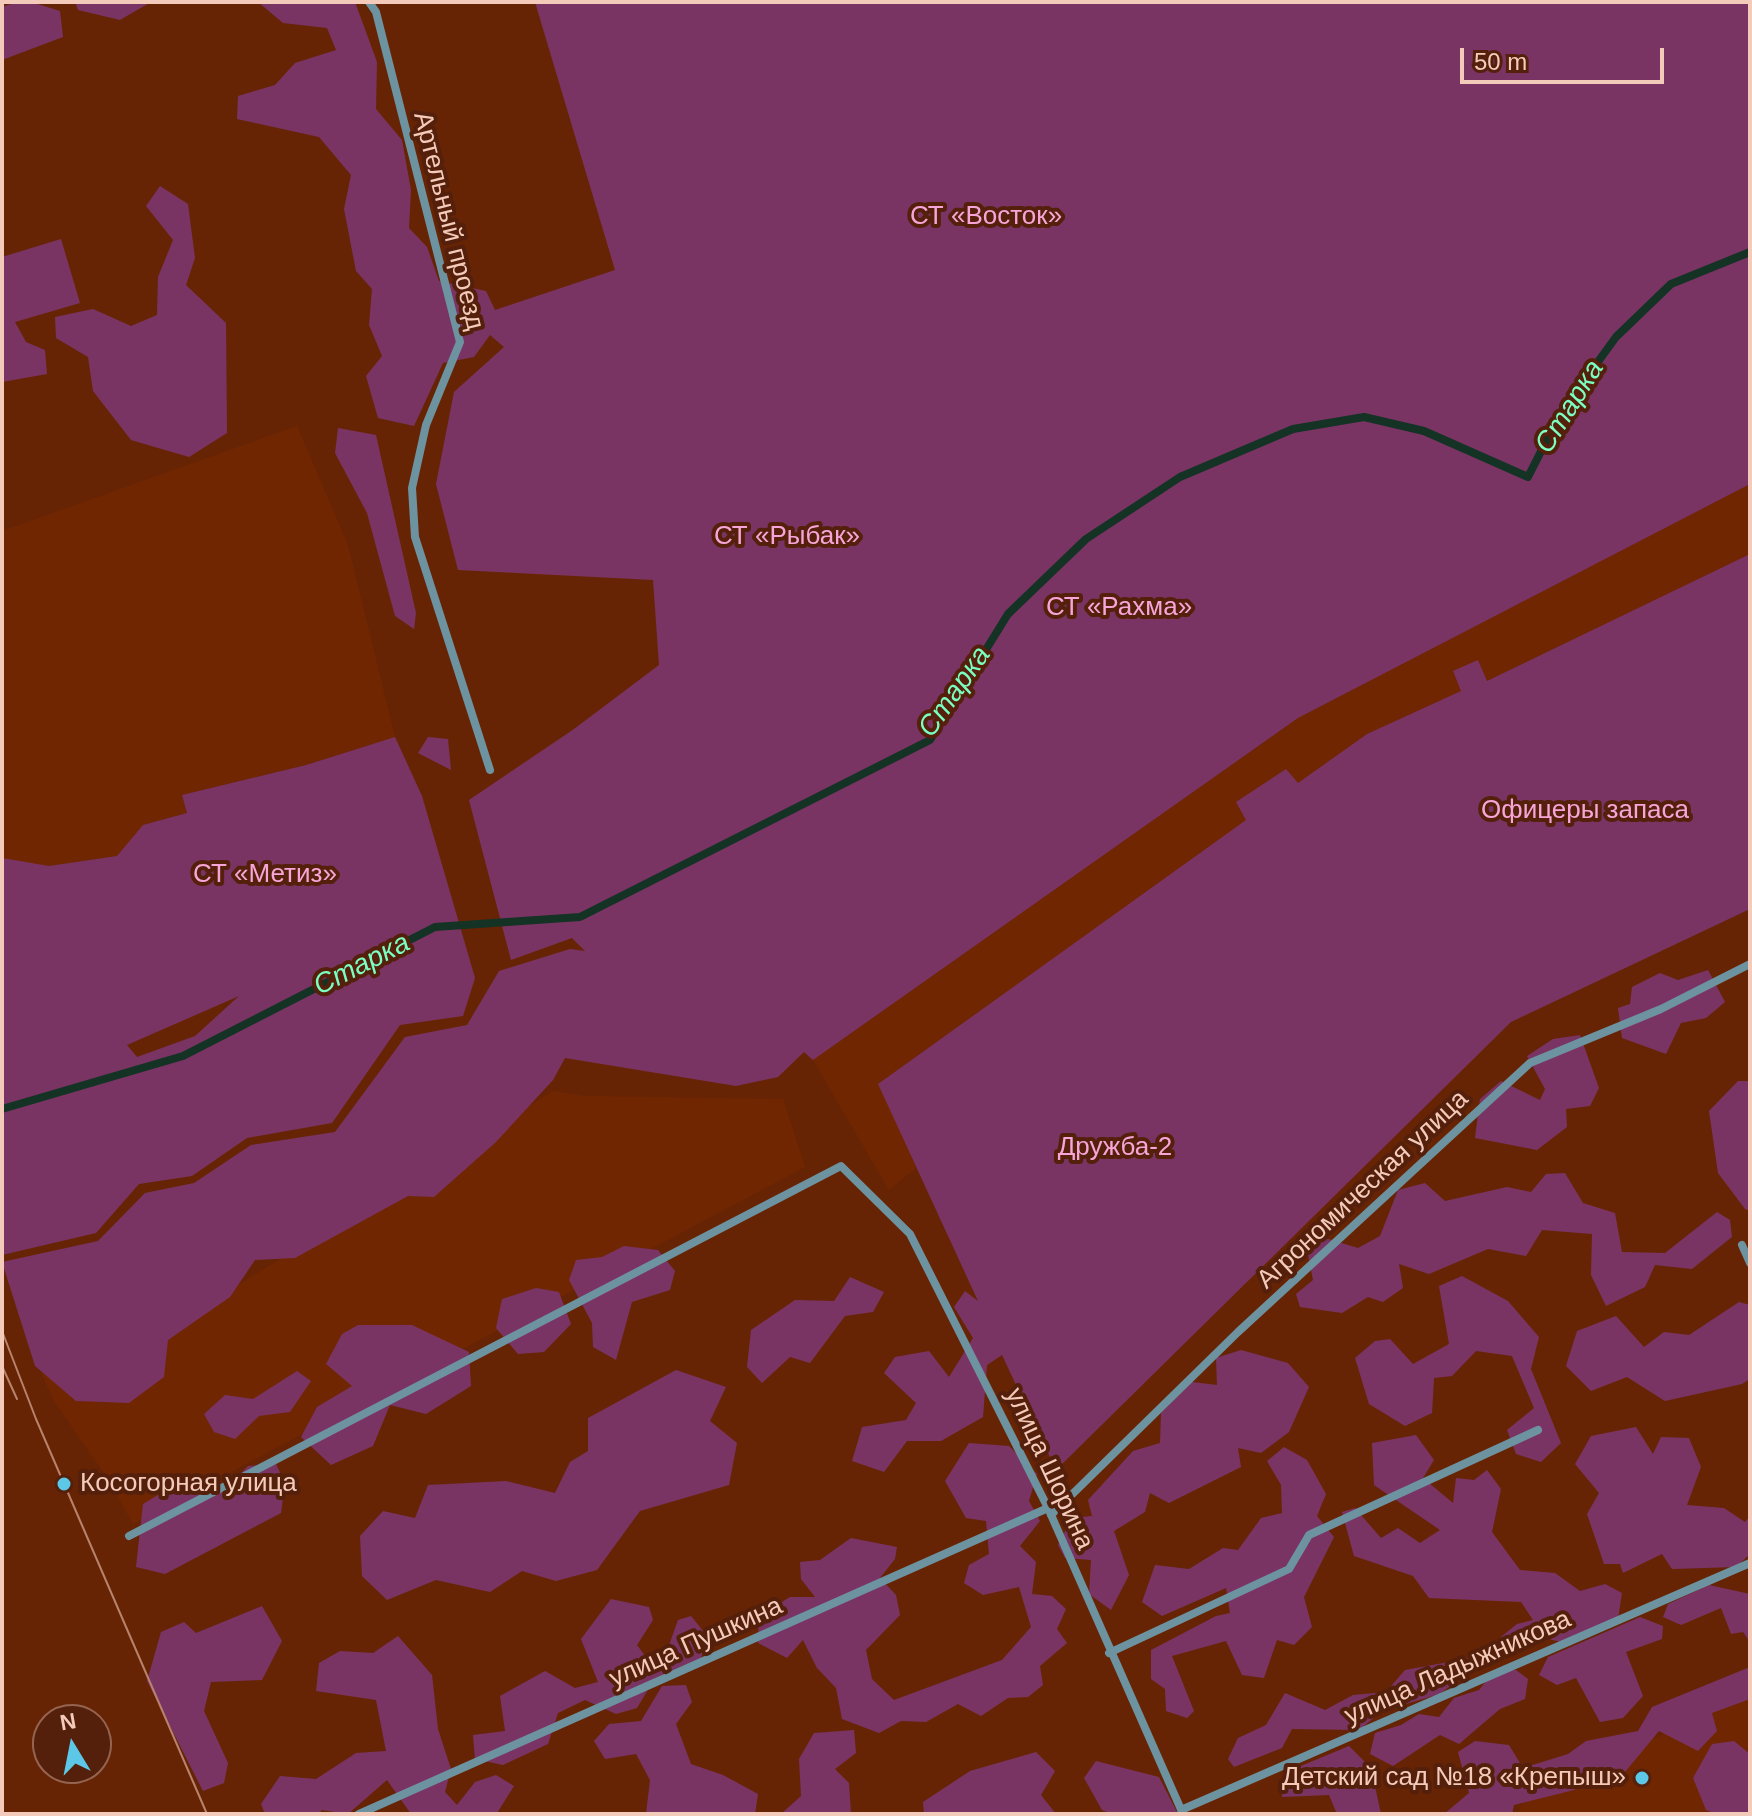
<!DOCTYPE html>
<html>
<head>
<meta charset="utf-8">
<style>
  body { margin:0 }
  #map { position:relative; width:1752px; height:1816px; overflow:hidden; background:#672405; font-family:Arial,sans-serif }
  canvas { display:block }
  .frame { position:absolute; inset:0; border:4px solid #f4cbbb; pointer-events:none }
  .north { position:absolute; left:32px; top:1704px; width:80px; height:80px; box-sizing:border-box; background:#54200b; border:2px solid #946451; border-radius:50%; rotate:350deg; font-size:22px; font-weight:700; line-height:32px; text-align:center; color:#f4cbbb }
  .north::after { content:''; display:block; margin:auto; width:28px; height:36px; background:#5dc7e8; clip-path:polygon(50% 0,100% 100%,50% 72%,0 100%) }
  .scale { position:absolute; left:1460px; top:48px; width:204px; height:36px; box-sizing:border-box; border:4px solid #f4cbbb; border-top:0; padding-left:10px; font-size:24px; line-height:28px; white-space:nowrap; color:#f4cbbb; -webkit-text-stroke:6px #54200b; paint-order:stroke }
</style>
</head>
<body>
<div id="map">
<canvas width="1752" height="1816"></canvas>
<div class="frame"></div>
<div class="north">N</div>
<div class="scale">50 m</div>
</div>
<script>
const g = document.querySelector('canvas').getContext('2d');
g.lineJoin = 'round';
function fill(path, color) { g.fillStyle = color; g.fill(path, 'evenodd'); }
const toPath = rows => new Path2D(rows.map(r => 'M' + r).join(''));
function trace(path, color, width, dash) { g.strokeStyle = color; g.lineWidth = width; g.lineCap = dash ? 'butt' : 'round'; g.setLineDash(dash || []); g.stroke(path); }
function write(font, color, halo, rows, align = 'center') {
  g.font = font + ' Arial,sans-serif'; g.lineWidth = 8; g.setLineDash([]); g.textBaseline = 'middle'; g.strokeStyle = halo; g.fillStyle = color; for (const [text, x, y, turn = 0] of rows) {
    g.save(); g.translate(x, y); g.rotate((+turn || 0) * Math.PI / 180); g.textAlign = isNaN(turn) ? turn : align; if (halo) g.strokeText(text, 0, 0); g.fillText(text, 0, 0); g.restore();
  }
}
const built = toPath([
  [297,426,348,545,395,737,305,765,182,795,187,813,143,825,117,856,42,867,2,858,2,531],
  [1750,484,1750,554,1487,681,1478,660,1464,666,1453,672,1462,691,1367,734,1298,784,1286,769,1237,802,1247,820,879,1083,916,1168,889,1190,813,1060,1298,718],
  [553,1091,583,1096,783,1099,805,1167,133,1524,110,1482,54,1401,42,1375,63,1359,144,1343],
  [1750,1680,1750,1814,1511,1814,1519,1811,1521,1804,1637,1752,1636,1746,1681,1727]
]);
const green = toPath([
  [17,2,31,2,60,11,63,37,2,60,2,7],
  [75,2,151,2,120,20,78,10],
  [258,2,355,2,377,62,376,109,402,140,411,190,409,228,427,247,439,281,486,291,495,310,615,270,535,2,1750,2,1750,484,1298,718,813,1060,804,1052,778,1077,736,1086,565,1058,553,1080,496,1142,434,1197,408,1196,295,1258,255,1260,230,1297,168,1340,164,1377,129,1403,76,1401,35,1366,2,1262,98,1241,145,1193,194,1183,251,1145,335,1132,405,1037,467,1025,499,971,570,949,585,951,572,938,511,960,469,800,574,729,659,665,653,580,458,570,436,484,454,392,504,347,490,335,474,357,443,363,414,426,378,418,366,376,382,356,369,325,372,289,356,271,344,209,351,175,319,137,237,119,238,96,275,85,295,63,336,50,327,28,283,23],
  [160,186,188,204,195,258,186,285,226,323,227,433,189,457,131,440,93,391,88,357,56,338,55,317,93,309,131,326,157,315,158,277,173,240,146,206],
  [61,239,80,303,15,322,26,342,45,350,47,374,2,382,2,257],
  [338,428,376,435,416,613,414,629,395,616,367,513,335,453],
  [1750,554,1750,909,1511,1022,1056,1470,1002,1355,987,1365,983,1417,941,1441,907,1441,884,1472,852,1461,862,1427,906,1420,916,1403,884,1373,895,1357,929,1351,949,1377,973,1338,954,1307,965,1291,978,1301,878,1084,1246,820,1236,802,1286,769,1298,783,1367,734,1461,691,1453,671,1464,666,1478,660,1487,681],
  [395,737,422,796,475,978,463,1016,400,1025,332,1123,247,1138,192,1176,139,1184,96,1233,2,1255,2,858,49,866,117,856,143,825,187,813,182,795,306,765],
  [239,996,195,1036,137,1057,127,1045],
  [428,737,448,739,451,770,418,753],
  [1708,970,1725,1002,1706,1018,1681,1023,1666,1054,1622,1038,1618,1008,1630,1004,1632,987,1660,973,1678,980],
  [1580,1035,1599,1088,1590,1106,1566,1109,1567,1127,1537,1150,1475,1138,1480,1099,1501,1081,1540,1100,1545,1089,1527,1056,1553,1039],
  [1738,1081,1750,1081,1750,1211,1745,1209,1718,1173,1709,1111],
  [1565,1173,1583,1203,1615,1213,1622,1252,1665,1253,1717,1212,1730,1220,1732,1237,1692,1269,1655,1265,1645,1287,1606,1306,1591,1275,1592,1234,1542,1230,1526,1256,1488,1249,1429,1274,1399,1264,1403,1288,1383,1302,1368,1297,1342,1313,1300,1307,1296,1294,1313,1280,1308,1254,1325,1238,1358,1248,1380,1236,1398,1190,1425,1183,1445,1201,1507,1187,1531,1192,1546,1174],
  [624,1246,658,1250,675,1271,670,1290,632,1302,616,1360,593,1347,592,1323,569,1280,576,1260,602,1257],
  [1462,1276,1508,1301,1539,1337,1531,1369,1561,1443,1541,1462,1516,1454,1507,1430,1534,1408,1512,1356,1476,1351,1452,1376,1434,1378,1432,1413,1405,1426,1369,1404,1355,1358,1375,1341,1390,1339,1413,1364,1449,1344,1439,1286],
  [850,1277,884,1292,873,1312,845,1316,810,1363,790,1357,762,1383,747,1367,751,1330,795,1300,834,1301],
  [536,1288,559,1292,571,1324,544,1352,518,1354,496,1328,502,1299],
  [1739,1302,1750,1305,1750,1379,1742,1384,1665,1401,1627,1377,1591,1391,1566,1366,1577,1331,1616,1316,1644,1347,1664,1332,1689,1335],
  [358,1325,412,1325,469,1352,471,1386,426,1414,390,1405,373,1446,331,1465,301,1437,317,1407,352,1386,326,1364,342,1334],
  [1241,1350,1288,1363,1309,1387,1289,1432,1261,1453,1238,1448,1241,1467,1169,1503,1150,1493,1145,1512,1114,1531,1129,1575,1111,1610,1089,1594,1091,1560,1065,1558,1058,1545,1072,1518,1092,1516,1088,1500,1133,1451,1160,1443,1161,1413,1192,1382,1217,1385,1216,1358],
  [676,1370,726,1387,710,1421,737,1443,729,1485,640,1511,597,1570,556,1581,522,1571,490,1592,436,1580,387,1600,362,1576,360,1536,383,1511,415,1518,428,1485,506,1481,555,1493,570,1462,588,1451,588,1418],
  [297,1371,311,1381,290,1412,259,1416,235,1439,214,1432,204,1414,225,1395,253,1399],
  [1636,1427,1653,1454,1661,1437,1689,1438,1701,1467,1687,1505,1724,1508,1745,1522,1750,1516,1750,1554,1736,1567,1672,1569,1662,1554,1623,1573,1620,1564,1604,1564,1587,1514,1599,1493,1575,1464,1591,1436],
  [1416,1435,1434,1460,1423,1478,1453,1503,1456,1478,1474,1480,1487,1470,1501,1489,1492,1532,1520,1570,1555,1573,1580,1591,1605,1584,1622,1593,1618,1619,1561,1642,1540,1637,1514,1655,1480,1662,1440,1694,1382,1711,1359,1730,1292,1729,1282,1748,1234,1767,1228,1759,1238,1738,1266,1725,1285,1693,1325,1710,1353,1695,1386,1692,1405,1670,1476,1657,1517,1624,1533,1620,1521,1602,1429,1598,1413,1576,1354,1556,1342,1512,1355,1508,1381,1538,1398,1528,1420,1543,1440,1530,1374,1485,1372,1443],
  [969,1443,1009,1446,1037,1474,1029,1501,1040,1521,1020,1546,1036,1562,1032,1594,1052,1596,1066,1609,1057,1629,1067,1643,1040,1666,1043,1685,1028,1697,1008,1698,981,1716,958,1704,926,1722,901,1721,879,1733,842,1719,836,1688,817,1668,803,1640,787,1658,758,1643,759,1616,790,1597,815,1597,801,1579,800,1562,820,1560,851,1538,897,1547,895,1559,880,1578,896,1595,900,1615,866,1650,872,1679,894,1700,1002,1660,1031,1627,1019,1587,983,1595,964,1583,969,1565,989,1554,986,1521,966,1518,945,1481],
  [1284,1447,1307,1460,1326,1494,1317,1516,1334,1537,1304,1597,1312,1627,1294,1645,1277,1640,1264,1678,1242,1675,1226,1641,1172,1656,1194,1711,1187,1718,1166,1711,1165,1689,1151,1679,1151,1650,1216,1616,1230,1613,1226,1588,1162,1616,1142,1602,1155,1565,1189,1569,1223,1548,1238,1550,1261,1518,1282,1513,1281,1485,1267,1461],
  [276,1464,285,1483,281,1513,165,1574,136,1567,143,1504,183,1480,223,1492,248,1466],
  [1709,1585,1750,1594,1750,1642,1743,1632,1731,1634,1721,1608,1681,1625,1663,1617,1668,1604],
  [611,1599,649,1607,653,1620,637,1645,646,1657,668,1648,678,1620,691,1616,708,1637,701,1658,655,1678,637,1708,616,1714,585,1700,558,1713,548,1744,503,1765,475,1759,473,1735,505,1731,500,1696,545,1671,575,1688,598,1682,581,1639],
  [262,1606,282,1641,262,1680,211,1682,204,1711,228,1763,224,1783,203,1791,147,1681,161,1632,184,1622,196,1633],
  [1640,1617,1663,1626,1662,1639,1626,1652,1643,1696,1623,1718,1600,1722,1576,1678,1557,1685,1539,1675,1548,1657],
  [398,1636,432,1675,438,1729,451,1769,445,1792,457,1805,475,1782,496,1775,514,1786,497,1813,411,1814,387,1780,348,1814,322,1810,318,1814,265,1814,261,1804,280,1776,316,1779,356,1753,386,1751,376,1700,316,1691,319,1663,340,1651,373,1653],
  [1750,1667,1750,1699,1712,1713,1717,1731,1698,1751,1659,1731,1625,1772,1599,1777,1574,1790,1514,1805,1512,1814,1444,1814,1469,1793,1458,1752,1475,1741,1509,1745,1523,1768,1568,1754,1586,1741,1638,1731,1652,1707],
  [1495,1670,1516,1670,1528,1679,1525,1699,1500,1709,1459,1744,1440,1735,1393,1766,1370,1754,1375,1733,1401,1725,1419,1714,1439,1717,1454,1698,1479,1690],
  [686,1685,692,1702,676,1724,691,1764,723,1775,758,1794,755,1814,646,1814,650,1780,636,1754,605,1759,594,1741,609,1724,641,1721,662,1686],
  [854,1730,856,1753,835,1769,849,1783,851,1814,781,1814,801,1796,799,1759,814,1733],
  [1734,1741,1750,1754,1750,1814,1716,1814,1706,1810,1693,1778,1712,1744],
  [1349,1746,1371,1768,1381,1814,1337,1814,1329,1795,1282,1797,1284,1773],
  [1036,1752,1055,1771,1041,1795,1056,1814,924,1814,923,1802,970,1771],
  [1096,1761,1159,1777,1178,1814,1112,1814,1102,1810,1084,1778]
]);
const stream = toPath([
  [2,1109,183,1056,435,927,580,917,930,740,1008,614,1086,539,1180,477,1293,429,1364,417,1424,431,1528,477,1560,414,1616,337,1671,284,1750,252]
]);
const street = toPath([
  [369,2,376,12,460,342,426,425,412,488,415,537,490,770],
  [1742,1245,1750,1263],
  [1051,1515,1238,1332,1530,1063,1661,1009,1750,964],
  [129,1536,841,1166,910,1234,1048,1508,1183,1814],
  [1109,1653,1289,1569,1309,1535,1538,1430],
  [1181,1810,1750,1563],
  [359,1814,1048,1508]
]);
const tram = toPath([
  [2,1331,36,1419,207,1814],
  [2,1366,17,1399]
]);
const markers = [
  [64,1484,8,"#5dc7e8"],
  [1642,1778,8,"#5dc7e8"]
];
const parkNames = [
  ["СТ «Восток»",986,217],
  ["СТ «Рыбак»",787,537],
  ["СТ «Рахма»",1119,608],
  ["Офицеры запаса",1585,811],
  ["СТ «Метиз»",265,875],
  ["Дружба-2",1115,1148]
];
const streetNames = [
  ["Артельный проезд",448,221,76],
  ["Агрономическая улица",1363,1190,-43],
  ["улица Шорина",1049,1469,65],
  ["улица Пушкина",696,1643,-24],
  ["улица Ладыжникова",1458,1668,-24]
];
const poiNames = [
  ["Косогорная улица",80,1484],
  ["Детский сад №18 «Крепыш»",1626,1778,"right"]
];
const waterNames = [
  ["Старка",1570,407,-58],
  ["Старка",955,692,-55],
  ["Старка",362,965,-27]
];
fill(built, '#712602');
fill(green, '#7a3464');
trace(stream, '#143324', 8);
trace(street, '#6d93a0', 8);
trace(tram, '#b7836d', 2);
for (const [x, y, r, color] of markers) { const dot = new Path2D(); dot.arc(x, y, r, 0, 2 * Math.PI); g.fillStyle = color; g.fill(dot); trace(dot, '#54200b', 3); }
write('26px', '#f7a5d9', '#54200b', parkNames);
write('26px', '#f4cbbb', '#54200b', streetNames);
write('26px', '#f4cbbb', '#54200b', poiNames, 'left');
write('italic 28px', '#7bfec1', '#54200b', waterNames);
</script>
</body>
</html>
